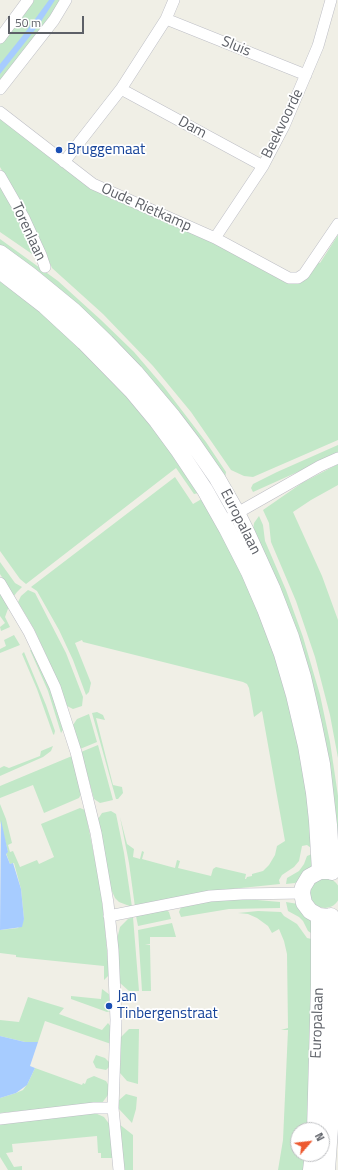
<!DOCTYPE html>
<html>
<head>
<meta charset="utf-8">
<style>
  body { margin:0 }
  #map { position:relative; width:338px; height:1170px; overflow:hidden; background:#f0efe6; font-family:"Titillium Web",sans-serif }
  canvas { display:block }
  .north { position:absolute; left:290px; top:1122px; width:40px; height:40px; box-sizing:border-box; background:#fff; border:1px solid #bebfc2; border-radius:50%; rotate:62deg; font-size:11px; font-weight:700; line-height:16px; text-align:center; color:#5d6067 }
  .north::after { content:''; display:block; margin:auto; width:14px; height:18px; background:#ed592f; clip-path:polygon(50% 0,100% 100%,50% 72%,0 100%) }
  .scale { position:absolute; left:8px; top:16px; width:76px; height:18px; box-sizing:border-box; border:2px solid #5d6067; border-top:0; padding-left:5px; font-size:12px; line-height:14px; white-space:nowrap; color:#5d6067; -webkit-text-stroke:3px #fff; paint-order:stroke }
</style>
</head>
<body>
<div id="map">
<canvas width="338" height="1170"></canvas>
<div class="north">N</div>
<div class="scale">50 m</div>
</div>
<script>
const g = document.querySelector('canvas').getContext('2d');
g.lineJoin = 'round';
function fill(path, color) { g.fillStyle = color; g.fill(path, 'evenodd'); }
const toPath = rows => new Path2D(rows.map(r => 'M' + r).join(''));
function trace(path, color, width, dash) { g.strokeStyle = color; g.lineWidth = width; g.lineCap = dash ? 'butt' : 'round'; g.setLineDash(dash || []); g.stroke(path); }
function write(font, color, halo, rows, align = 'center') {
  g.font = font + ' "Titillium Web",sans-serif'; g.lineWidth = 3.5; g.setLineDash([]); g.textBaseline = 'middle'; g.strokeStyle = halo; g.fillStyle = color; for (const [text, x, y, turn = 0] of rows) {
    g.save(); g.translate(x, y); g.rotate((+turn || 0) * Math.PI / 180); g.textAlign = isNaN(turn) ? turn : align; if (halo) g.strokeText(text, 0, 0); g.fillText(text, 0, 0); g.restore();
  }
}
const green = toPath([
  [32,0,62,0,0,84,0,44],
  [0,117,65,168,290,281,317,261,320,263,338,235,338,440,253,477,244,476,231,470,191,412,153,366,103,314,52,268,41,244,15,193,0,167],
  [0,181,36,255,35,256,0,232],
  [0,239,58,281,101,320,134,352,164,387,206,442,226,472,225,478,0,250],
  [0,274,43,308,143,409,199,493,194,494,176,468,26,584,20,579,0,551],
  [338,445,338,452,302,470,253,492,251,488,253,484,277,472],
  [338,464,338,485,311,500,293,512,322,576,338,620,338,758,330,715,315,657,296,601,271,542,269,523,263,510,302,483],
  [175,477,193,504,205,497,255,592,303,745,311,848,307,845,302,846,299,861,294,867,282,875,279,880,280,884,222,890,135,907,129,863,120,817,127,844,134,849,133,857,140,859,142,851,144,852,142,859,175,868,177,860,180,861,178,868,211,876,213,869,216,867,246,874,245,879,246,879,247,877,252,876,252,874,263,871,269,865,275,855,277,846,285,841,262,711,254,717,249,688,247,684,243,682,83,642,82,640,75,643,91,683,89,692,86,695,73,660,59,630,37,591,31,587],
  [259,516,263,525,265,541,286,590,303,637,320,695,330,742,338,796,338,847,253,530,254,523],
  [0,562,15,583,22,587,17,592,14,596,0,574],
  [28,590,35,593,66,653,83,697,82,706,73,709,67,706,48,659,34,629,18,602,21,596],
  [0,592,9,606,5,617,10,627,1,631,0,627,5,623,0,616],
  [14,635,20,645,0,653,0,649,6,646,4,640],
  [30,650,32,650,51,691,63,730,61,733,48,691],
  [24,652,46,705,55,731,54,735,53,734,37,689,22,654],
  [97,712,103,715,105,720,96,718,113,785,122,787,123,793,118,799,116,799,92,713],
  [89,714,97,742,80,749,73,725,77,719],
  [98,745,113,800,100,803,94,799,81,752],
  [53,746,51,751,43,757,0,776,0,768,4,766,9,768,40,756,41,751],
  [72,756,81,794,79,798,44,813,33,785,0,798,0,786],
  [0,804,6,819,12,843,8,845,10,852,13,851,20,867,37,860,39,864,54,857,41,824,80,808,85,810,99,880,104,916,109,975,104,980,104,966,16,957,16,955,0,953,0,930,18,928,24,919,21,889,14,863,10,864,6,853,8,852,0,821],
  [111,811,116,814,124,853,132,907,119,902,115,898,111,889,98,819,102,813],
  [312,854,313,863,311,868,299,881,295,883,286,884,287,878,299,871,304,864,307,856],
  '310 893a15 15 0 1 1 30 0a15 15 0 1 1-30 0Z',
  [246,899,280,902,280,908,229,909,181,917,179,912,181,907,212,901],
  [286,902,298,904,312,922,311,933,308,931,303,921,299,917,288,911],
  [166,910,169,912,171,919,138,926,136,916],
  [258,911,281,912,284,916,297,924,307,938,316,940,312,1130,298,1130,298,1154,310,1154,308,1170,278,1170,283,1140,288,1030,281,1030,288,1028,287,954,284,941,279,929,272,933,268,926,257,918,248,914,238,913],
  [133,917,139,991,129,991,120,983,117,939,120,927,128,919],
  [172,923,176,937,150,937,150,944,145,945,150,945,151,991,142,991,138,930],
  [102,989,110,995,111,1011,107,1012,71,999,71,996,101,999],
  [28,997,64,1008,59,1014,102,1030,108,1023,111,1027,111,1044,45,1021,38,1042,25,1042,0,1036,0,1020,19,1022],
  [129,1029,139,1029,138,1084,127,1081,120,1073,121,1037],
  [96,1055,105,1058,110,1063,109,1067,106,1070,96,1068,93,1062],
  [35,1068,82,1085,83,1083,85,1084,87,1079,94,1076,106,1081,109,1086,108,1095,102,1103,0,1113,0,1098,16,1093,23,1090,28,1083],
  [126,1094,137,1097,136,1109,132,1123,118,1108,118,1101],
  [95,1113,104,1117,110,1125,113,1158,101,1158,101,1153,98,1153,97,1136,12,1144,13,1152,6,1153,14,1167,22,1166,22,1170,8,1170,0,1157,0,1122],
  [119,1124,133,1135,133,1170,124,1170]
]);
const water = toPath([
  [49,0,55,0,38,26,0,74,0,64,24,34],
  [1,820,8,852,6,854,10,864,13,863,21,889,24,919,22,927,0,930],
  [0,1036,25,1042,38,1042,30,1066,35,1068,27,1085,16,1093,0,1098]
]);
const street = toPath([
  [166,19,306,75],
  [0,38,28,0],
  [0,89,54,20,66,0],
  [121,89,263,166],
  [0,112,93,184,215,238,289,278,298,278,304,274,338,224],
  [64,162,121,89,166,19,174,0],
  [0,176,24,218,41,255,45,267],
  [215,238,263,166,284,126,318,46,331,0],
  [232,516,320,466,338,458],
  [0,583,29,632,55,687,76,752,96,833,108,903,113,950,116,1020,113,1108,119,1170],
  [109,916,210,896,242,894,302,893],
  [0,1119,94,1108,113,1108]
]);
const secondary = toPath([
  [0,253,30,275,74,311,106,342,135,372,173,417,192,442,217,478,237,513,247,533,272,588,291,637,303,677,314,725,322,764,329,825,332,872],
  [0,271,45,306,84,342,132,391,157,421,179,451,205,490,227,529,249,572,265,609,282,654,294,695,306,746,314,793,317,821,320,871],
  [329,871,320,871,309,877,303,887,302,893,304,903,310,911,319,916,329,917],
  [315,1130,319,984,319,916],
  [311,1170,313,1154],
  [327,1170,330,1129,331,916]
]);
const markers = [
  [59,150,4,"#1a4fb4"],
  [109,1006,4,"#1a4fb4"]
];
const streetNames = [
  ["Sluis",236,47,22],
  ["Beekvoorde",283,124,-64],
  ["Dam",192,128,28],
  ["Oude Rietkamp",146,208,24],
  ["Torenlaan",28,232,65],
  ["Europalaan",240,522,63],
  ["Europalaan",318,1023,-88]
];
const transitNames = [
  ["Bruggemaat",67,150],
  ["Jan",117,997],
  ["Tinbergenstraat",117,1014]
];
fill(green, '#c2e8c8');
fill(water, '#a7ccff');
trace(street, '#bdbec5', 12);
trace(secondary, '#bbbdc4', 17);
trace(street, '#fff', 11);
trace(secondary, '#fff', 16);
for (const [x, y, r, color] of markers) { const dot = new Path2D(); dot.arc(x, y, r, 0, 2 * Math.PI); g.fillStyle = color; g.fill(dot); trace(dot, '#fff', 1.5); }
write('15px', '#5d6067', '#fff', streetNames);
write('15px', '#164399', '#fff', transitNames, 'left');
</script>
</body>
</html>
